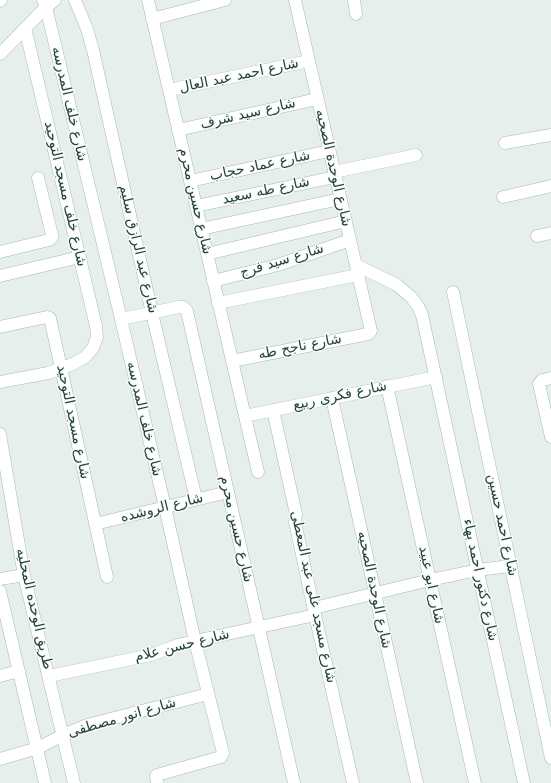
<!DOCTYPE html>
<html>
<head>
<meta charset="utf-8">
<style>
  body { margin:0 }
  canvas { display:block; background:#e6efeb }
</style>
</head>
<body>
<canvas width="551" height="783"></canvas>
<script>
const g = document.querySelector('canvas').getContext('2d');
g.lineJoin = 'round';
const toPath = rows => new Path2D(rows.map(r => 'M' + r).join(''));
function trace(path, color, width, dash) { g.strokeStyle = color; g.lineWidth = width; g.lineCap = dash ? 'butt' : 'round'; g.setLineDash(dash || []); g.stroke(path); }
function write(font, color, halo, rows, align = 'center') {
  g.font = font + ' "DejaVu Sans","Noto Naskh Arabic",sans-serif'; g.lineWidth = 3; g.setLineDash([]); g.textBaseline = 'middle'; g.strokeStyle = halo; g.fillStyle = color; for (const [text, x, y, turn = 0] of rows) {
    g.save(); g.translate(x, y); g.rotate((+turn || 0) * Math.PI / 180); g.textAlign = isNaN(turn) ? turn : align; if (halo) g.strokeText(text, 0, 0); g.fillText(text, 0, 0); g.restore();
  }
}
const minor = toPath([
  [43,0,46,7,121,319,165,507,195,641,223,753,221,757,157,775,156,776,157,783],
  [75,0,87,29,93,50,152,313,196,499],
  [148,0,258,472],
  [354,0,356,14],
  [0,1,1,0],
  [152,19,225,0],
  [0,54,46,7,55,0],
  [169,90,309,61],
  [178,130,317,99],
  [505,143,551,135],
  [334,172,416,155],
  [190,181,329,151],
  [503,197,551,186],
  [196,206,335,177],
  [201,229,340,199],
  [537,236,551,233],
  [0,252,49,240,52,238,52,235,38,178],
  [207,254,346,221],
  [356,265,397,285,411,297,418,306,422,315,524,783],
  [0,276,80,257],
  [213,281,278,265,350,240],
  [453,292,551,758],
  [218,303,358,275],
  [121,319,179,307,183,307,187,311,294,783],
  [0,327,47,317,50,318,107,577],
  [232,361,368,334,371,331,295,0],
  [551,378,542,380,539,384,551,437],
  [0,382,48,373,73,364,85,357,93,348,97,337,96,326,25,28],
  [387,386,475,783],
  [332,398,417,783],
  [273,410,296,514,295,522,315,615,353,783],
  [245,416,436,377],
  [0,434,24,575,74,783],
  [95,524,228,492],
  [0,579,24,575],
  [0,591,45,783],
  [314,608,430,580,478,570,510,566],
  [0,676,19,671],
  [49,676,151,655,178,645,195,641,315,615],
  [0,759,38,748,63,735,87,725,208,694]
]);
const streetNames = [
  ["شارع احمد عبد العال",239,76,-12],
  ["شارع خلف المدرسه",69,104,77],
  ["شارع سيد شرف",248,114,-13],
  ["شارع عماد حجاب",260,166,-12],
  ["شارع الوحدة الصحيه",333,168,77],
  ["شارع طه سعيد",266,191,-12],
  ["شارع خلف مسجد التوحيد",65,194,77],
  ["شارع حسين محرم",195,201,77],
  ["شارع عبد الرازق سليم",138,249,77],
  ["شارع سيد فرج",282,261,-17],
  ["شارع ناجح طه",300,347,-11],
  ["شارع فكرى ربيع",340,396,-12],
  ["شارع خلف المدرسه",144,419,77],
  ["شارع مسجد التوحيد",73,422,78],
  ["شارع الروشده",162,508,-14],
  ["شارع احمد حسين",502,525,78],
  ["شارع حسين محرم",236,529,77],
  ["شارع دكتور احمد بهاء",480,580,78],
  ["شارع ابو عبيد",431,585,78],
  ["شارع الوحدة الصحيه",374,590,78],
  ["شارع مسجد على عبد المعطى",313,597,78],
  ["طريق الوحده المحليه",34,609,77],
  ["شارع حسن علام",182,646,-14],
  ["شارع انور مصطفى",122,718,-16]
];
trace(minor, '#a8b8b2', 13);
trace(minor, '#fff', 12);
write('14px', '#24423a', '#f7fbf9', streetNames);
</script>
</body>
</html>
